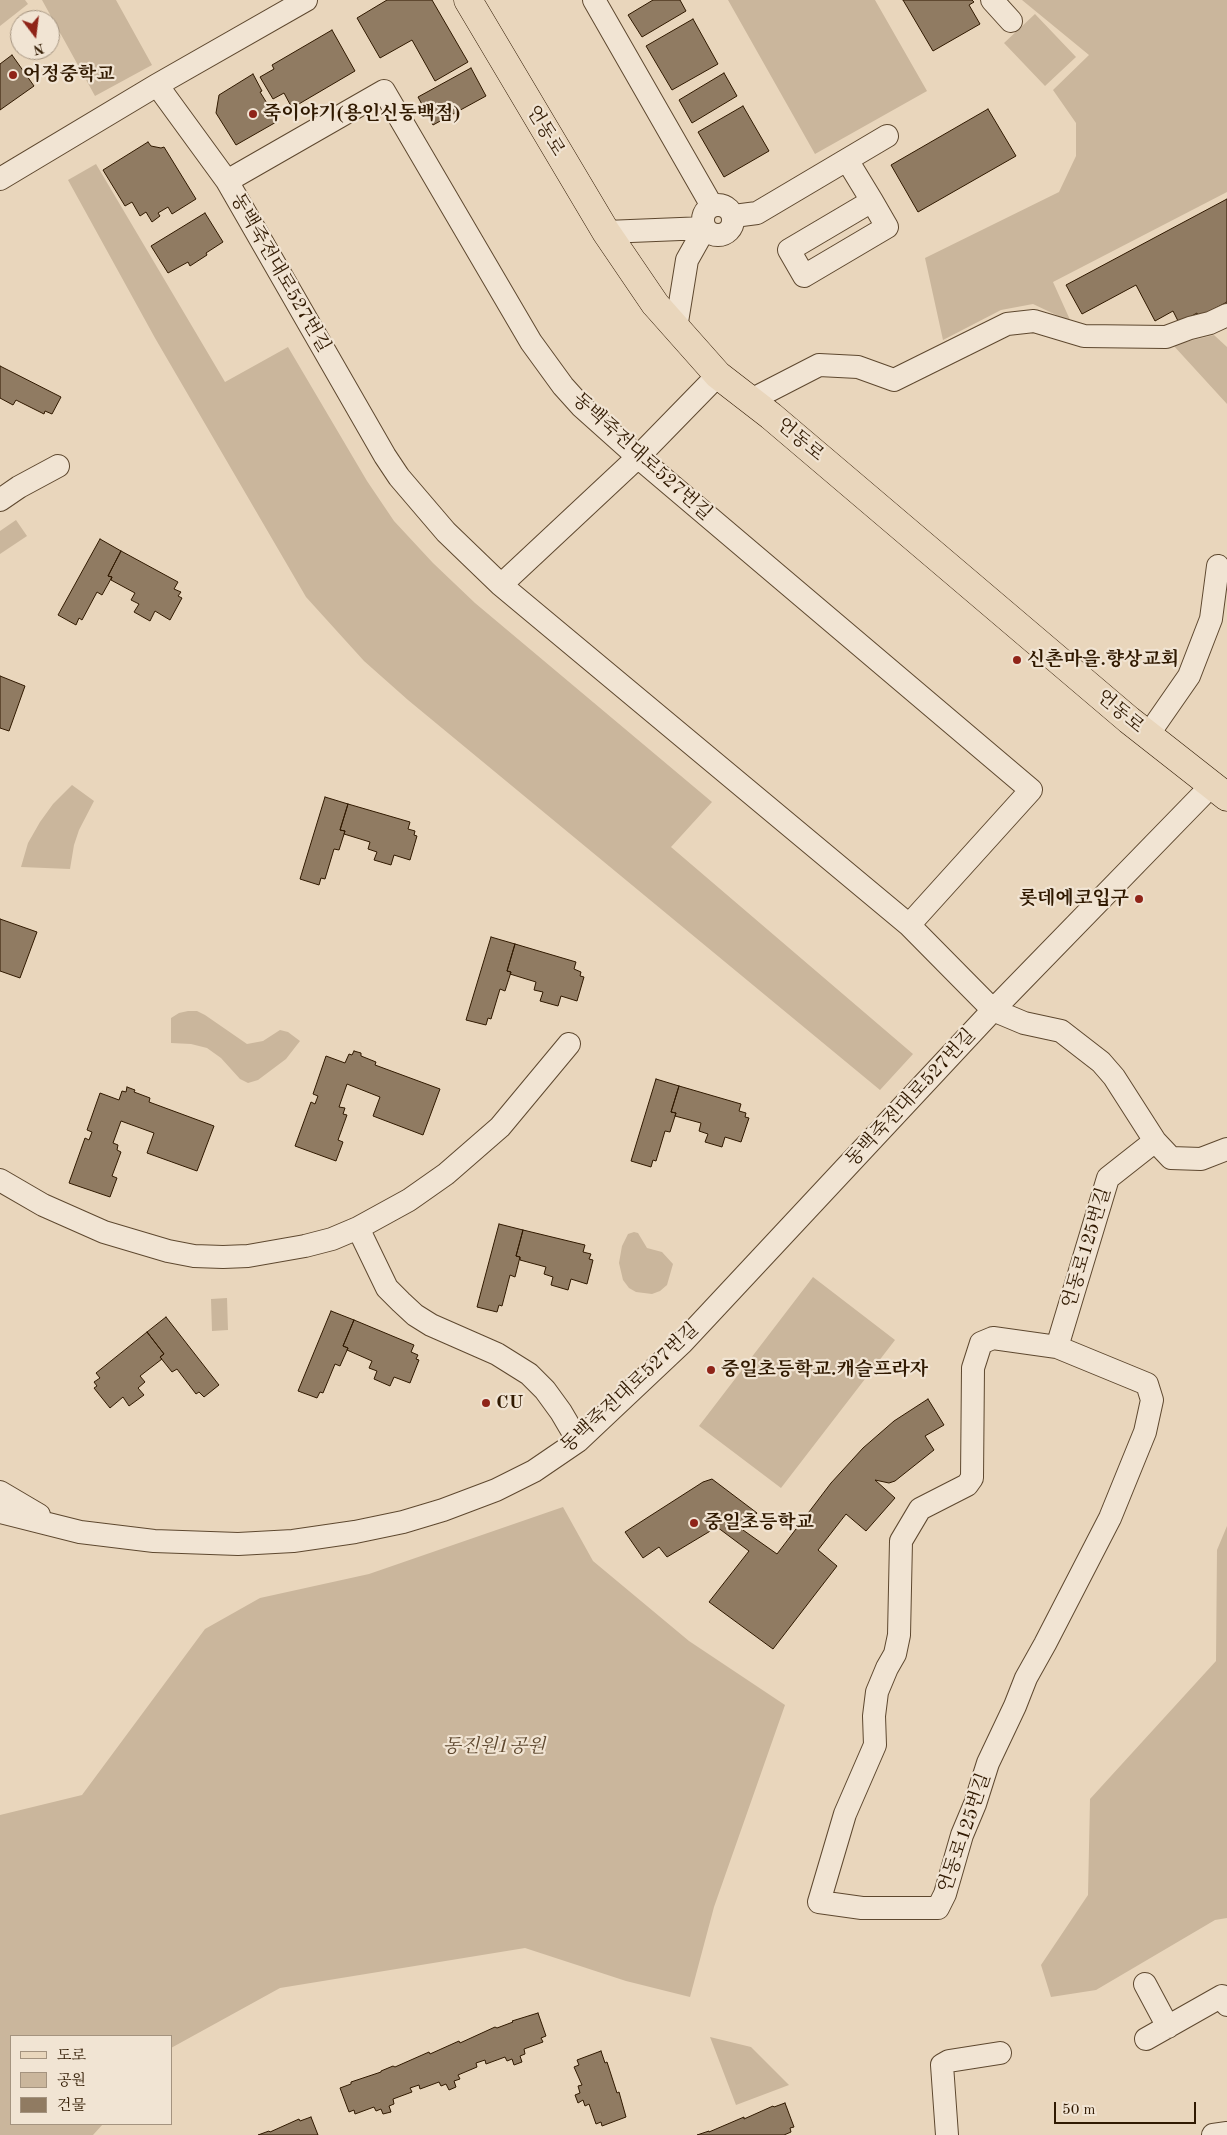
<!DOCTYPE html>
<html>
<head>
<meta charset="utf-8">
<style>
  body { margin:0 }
  #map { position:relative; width:1227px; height:2135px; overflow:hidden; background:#e9d6bc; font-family:"Old Standard TT","Noto Serif KR",serif }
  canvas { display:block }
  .legend { position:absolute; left:10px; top:2035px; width:162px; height:90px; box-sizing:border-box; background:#f1e4d3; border:1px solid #a4937f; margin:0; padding:6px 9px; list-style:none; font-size:15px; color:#301900 }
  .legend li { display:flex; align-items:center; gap:10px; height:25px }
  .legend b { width:25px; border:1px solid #a4937f }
  .north { position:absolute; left:10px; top:10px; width:50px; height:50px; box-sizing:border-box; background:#f1e4d3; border:1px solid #a4937f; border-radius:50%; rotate:165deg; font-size:14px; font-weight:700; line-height:20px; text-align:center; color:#301900 }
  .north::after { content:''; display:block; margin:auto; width:18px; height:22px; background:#8f2418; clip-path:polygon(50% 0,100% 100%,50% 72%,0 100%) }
  .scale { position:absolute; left:1054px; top:2102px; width:142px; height:22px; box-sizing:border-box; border:2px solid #301900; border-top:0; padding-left:6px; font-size:15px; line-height:18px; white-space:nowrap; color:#301900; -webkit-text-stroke:4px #f1e4d3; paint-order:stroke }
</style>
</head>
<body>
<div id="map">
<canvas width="1227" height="2135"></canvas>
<ul class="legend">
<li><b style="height:6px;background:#e9d6bc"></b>도로</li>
<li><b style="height:14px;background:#cab69c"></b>공원</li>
<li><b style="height:14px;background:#907b62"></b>건물</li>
</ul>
<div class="north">N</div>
<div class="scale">50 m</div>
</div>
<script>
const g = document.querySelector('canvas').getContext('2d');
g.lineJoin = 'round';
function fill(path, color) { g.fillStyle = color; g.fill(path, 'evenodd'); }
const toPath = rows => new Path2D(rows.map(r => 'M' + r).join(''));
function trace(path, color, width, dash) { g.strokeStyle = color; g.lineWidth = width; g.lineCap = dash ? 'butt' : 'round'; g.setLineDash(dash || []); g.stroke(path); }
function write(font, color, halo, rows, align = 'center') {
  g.font = font + ' "Old Standard TT","Noto Serif KR",serif'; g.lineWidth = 4.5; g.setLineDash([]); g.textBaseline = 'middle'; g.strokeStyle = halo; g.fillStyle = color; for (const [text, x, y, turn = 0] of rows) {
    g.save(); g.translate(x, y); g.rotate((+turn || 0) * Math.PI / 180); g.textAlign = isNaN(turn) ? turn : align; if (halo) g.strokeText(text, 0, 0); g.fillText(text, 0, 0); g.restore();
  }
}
const green = toPath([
  [0,0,25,0,28,4,0,26],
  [42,0,116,0,152,65,95,96],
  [728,0,875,0,927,91,815,154],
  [1022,0,1227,0,1227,192,1053,282,1071,322,1033,304,1001,310,943,340,925,258,1059,192,1076,156,1076,123,1053,90,1089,55],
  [1035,14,1076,57,1045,86,1004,43],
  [96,164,225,382,288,347,367,481,394,521,433,563,475,603,712,802,671,847,913,1054,880,1090,408,700,364,661,306,597,155,338,68,180],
  [1214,335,1227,347,1227,404,1173,345],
  [16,520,27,536,0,554,0,531],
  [72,785,94,801,79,830,74,845,70,869,21,867,28,843,40,822,53,804],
  [188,1011,197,1011,205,1015,247,1044,263,1041,280,1030,288,1032,300,1041,286,1059,258,1080,248,1083,240,1079,221,1058,207,1048,191,1044,171,1043,171,1018,179,1013],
  [634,1232,638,1233,647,1248,662,1252,673,1264,667,1285,660,1291,652,1294,636,1292,629,1288,623,1280,619,1263,622,1246,628,1234],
  [813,1277,895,1340,781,1488,699,1426],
  [227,1298,228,1330,212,1331,211,1299],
  [563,1507,593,1561,689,1641,785,1705,714,1907,690,1997,626,1981,525,1948,280,1988,171,2048,171,2036,11,2036,11,2124,103,2124,93,2135,0,2135,0,1815,82,1795,205,1629,260,1598,369,1574],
  [1227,1526,1227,1918,1215,1920,1096,1990,1051,1997,1041,1965,1088,1895,1090,1799,1216,1661,1217,1550],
  [710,2037,751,2047,789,2085,736,2105]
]);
const building = toPath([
  [387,0,432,0,468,62,435,81,412,40,380,58,357,18,387,0],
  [653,0,680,0,686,11,642,37,628,15,653,0],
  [903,0,972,0,974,2,969,5,980,24,933,51,903,0],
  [693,19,718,64,672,90,646,46,693,19],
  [332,30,355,71,292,108,284,93,273,99,260,77,274,69,272,65,332,30],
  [12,55,34,86,0,110,0,64,12,55],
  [471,68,486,96,433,125,418,97,471,68],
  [724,73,737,96,692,123,679,100,724,73],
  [253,74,262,91,260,92,278,121,236,145,216,113,219,95,253,74],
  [743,106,769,151,724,177,698,132,743,106],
  [988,109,1016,156,918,212,891,165,988,109],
  [148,142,151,146,161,148,164,147,196,199,172,214,168,207,158,213,160,216,152,222,146,212,140,216,132,202,125,206,103,170,148,142],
  [1227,199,1227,302,1199,317,1197,313,1179,323,1173,311,1155,321,1136,285,1082,314,1066,285,1227,199],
  [205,213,223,242,206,253,207,255,190,266,188,262,168,273,151,246,205,213],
  [0,366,61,397,52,414,45,411,44,414,16,400,13,405,0,398,0,366],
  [100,539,121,551,108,576,112,577,102,595,97,592,82,620,79,618,76,625,58,615,100,539],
  [121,551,178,582,174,589,181,592,178,596,182,598,170,620,155,611,150,621,134,612,139,604,131,600,135,593,111,580,112,577,108,576,121,551],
  [0,676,25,686,9,731,0,728,0,676],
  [325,797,348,804,340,830,345,831,339,850,334,849,325,879,321,878,319,885,300,879,325,797],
  [348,804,410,822,408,829,415,831,414,835,417,836,410,860,394,855,391,865,374,860,377,852,368,849,370,842,344,834,345,831,340,830,348,804],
  [0,919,37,932,20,978,0,971,0,919],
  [491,937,515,944,507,971,511,972,505,991,500,989,491,1019,488,1018,486,1025,466,1020,491,937],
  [515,944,576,962,574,969,581,972,580,976,584,977,577,1001,561,996,558,1006,540,1001,543,992,534,990,536,982,510,974,511,972,507,971,515,944],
  [354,1051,361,1053,361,1056,376,1062,375,1065,440,1089,423,1135,373,1116,380,1097,347,1084,339,1107,345,1108,343,1114,347,1115,338,1140,343,1142,336,1161,295,1146,311,1102,315,1104,318,1096,313,1094,326,1056,345,1063,349,1054,352,1055,354,1051],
  [656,1079,679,1086,671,1112,676,1113,670,1132,665,1131,656,1161,653,1160,651,1167,631,1161,656,1079],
  [679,1086,741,1104,739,1111,746,1113,745,1117,749,1118,741,1142,725,1137,722,1147,705,1142,708,1134,699,1131,701,1123,675,1116,676,1113,671,1112,679,1086],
  [127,1087,135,1090,134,1092,150,1098,149,1102,214,1126,197,1171,147,1153,154,1133,121,1121,113,1143,118,1145,117,1150,121,1152,112,1176,117,1178,110,1197,69,1183,85,1138,89,1140,92,1132,87,1130,100,1093,119,1100,122,1091,126,1092,127,1087],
  [499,1224,523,1230,516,1256,520,1257,515,1277,510,1275,502,1306,499,1305,497,1312,477,1307,499,1224],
  [523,1230,585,1245,583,1252,591,1254,589,1259,593,1260,587,1284,571,1279,568,1290,551,1285,553,1277,544,1274,546,1267,520,1260,520,1257,516,1256,523,1230],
  [331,1311,354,1320,343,1346,348,1348,340,1366,335,1364,323,1393,320,1392,317,1398,298,1391,331,1311],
  [166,1317,219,1385,204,1397,199,1392,196,1394,177,1369,172,1372,160,1357,164,1354,147,1332,166,1317],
  [354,1320,414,1345,411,1352,418,1355,416,1359,419,1360,410,1383,394,1377,390,1386,374,1379,377,1371,369,1368,372,1361,347,1350,348,1348,343,1346,354,1320],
  [147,1332,164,1354,160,1357,162,1359,140,1376,145,1382,138,1388,144,1395,129,1406,123,1397,110,1408,94,1388,97,1386,94,1382,100,1378,96,1373,147,1332],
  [928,1399,944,1425,925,1436,934,1450,895,1481,889,1483,875,1480,895,1498,866,1531,846,1514,818,1550,837,1566,773,1649,709,1602,749,1551,717,1527,667,1557,659,1547,643,1558,625,1532,703,1482,712,1479,757,1513,743,1530,777,1554,831,1483,863,1448,894,1421,928,1399],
  [538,2013,546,2036,541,2038,543,2042,524,2049,525,2054,520,2056,522,2062,514,2065,512,2059,507,2061,505,2057,486,2064,485,2060,476,2063,477,2067,458,2075,460,2079,454,2081,456,2087,449,2090,446,2084,441,2086,439,2082,420,2089,419,2085,410,2088,412,2092,393,2099,394,2104,389,2106,391,2112,383,2114,381,2109,376,2111,374,2107,355,2114,354,2110,349,2112,340,2088,351,2084,351,2082,381,2072,381,2071,393,2066,395,2067,429,2052,430,2054,459,2041,460,2043,495,2027,497,2028,513,2022,512,2021,538,2013],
  [601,2051,605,2063,607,2062,617,2093,619,2092,626,2117,602,2126,601,2122,596,2124,589,2104,585,2106,583,2100,578,2103,575,2095,580,2093,578,2086,582,2085,574,2067,579,2065,577,2060,601,2051],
  [785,2103,794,2127,790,2128,791,2132,784,2135,697,2135,709,2131,709,2132,744,2117,744,2119,773,2106,774,2107,785,2103],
  [311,2117,318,2135,258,2135,269,2131,270,2132,299,2119,300,2121,311,2117]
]);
const minor = toPath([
  [594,0,712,206],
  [992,0,1011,21],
  [157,85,227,181,385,456,399,477,446,532,501,585,909,925,993,1010,1024,1023,1061,1031,1101,1062,1114,1077,1155,1141],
  [847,160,872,201,789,250,804,276,887,227,872,201],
  [0,179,157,85,306,0],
  [227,181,384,91,531,342,563,386,581,406,638,457,1031,790,909,925],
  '703 220a15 15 0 1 1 30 0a15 15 0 1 1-30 0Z',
  [734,216,757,213,887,136],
  [606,232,705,228,687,260,676,328],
  [751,400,819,365,858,367,894,380,1007,324,1034,321,1084,336,1166,337,1190,328,1210,323,1227,315],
  [0,500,19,487,58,466],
  [501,585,638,457,718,375],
  [1148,735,1189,676,1211,619,1218,566],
  [0,1180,43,1205,104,1232,168,1251,194,1256,223,1257,248,1256,305,1246,332,1239,358,1228,409,1200,446,1174,500,1127,569,1044],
  [358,1228,387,1288,401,1302,415,1315,431,1325,497,1354,529,1374,545,1390,561,1412,578,1441],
  [993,1338,1057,1347,1147,1384,1152,1400,1145,1432,1110,1518,1045,1644,1026,1678,1015,1706,988,1763,975,1804,962,1835,945,1894,938,1908,862,1908,819,1902,845,1814,875,1745,874,1716,877,1692,887,1668,895,1654,899,1635,901,1541,920,1509,967,1485,972,1478,973,1368,981,1343,993,1338],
  [1057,1347,1108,1178,1155,1141,1171,1158,1201,1159,1227,1149],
  [0,1492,39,1515],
  [0,1512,80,1532,154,1541,238,1544,293,1541,355,1532,403,1522,443,1510,496,1490,534,1471,578,1441,682,1343,993,1010,1212,785],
  [1145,1984,1168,2027],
  [1146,2039,1222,1996,1227,2005],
  [947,2135,942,2065,949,2061,1000,2053],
  [1213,2135,1227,2133]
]);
const major = toPath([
  [468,0,606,232,655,304,718,375,771,416,1129,720,1227,797]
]);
const markers = [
  [13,75,5,"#8f2418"],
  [253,114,5,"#8f2418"],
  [1017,660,5,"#8f2418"],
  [1139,899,5,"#8f2418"],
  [711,1370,5,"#8f2418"],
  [486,1403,5,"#8f2418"],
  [694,1523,5,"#8f2418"]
];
const poiNames = [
  ["어정중학교",23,75],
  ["죽이야기(용인신동백점)",263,114],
  ["신촌마을.향상교회",1027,660],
  ["롯데에코입구",1129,899,"right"],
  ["중일초등학교.캐슬프라자",721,1370],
  ["CU",496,1403],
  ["중일초등학교",704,1523]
];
const streetNames = [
  ["언동로",545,131,59],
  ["동백죽전대로527번길",280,273,60],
  ["언동로",800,440,40],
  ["동백죽전대로527번길",642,457,42],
  ["언동로",1120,712,40],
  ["동백죽전대로527번길",911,1098,-47],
  ["언동로125번길",1087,1248,-73],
  ["동백죽전대로527번길",630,1388,-43],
  ["언동로125번길",965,1833,-71]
];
const parkNames = [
  ["동진원1공원",494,1747]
];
fill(green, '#cab69c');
fill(building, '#907b62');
trace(building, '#301900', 1);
trace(minor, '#5e482f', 24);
trace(major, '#301900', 29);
trace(minor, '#f1e4d3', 22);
trace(major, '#e9d6bc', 28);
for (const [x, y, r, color] of markers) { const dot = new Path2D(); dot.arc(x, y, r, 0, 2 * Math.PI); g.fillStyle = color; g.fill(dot); trace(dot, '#f1e4d3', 2); }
write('bold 19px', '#301900', '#f1e4d3', poiNames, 'left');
write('19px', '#301900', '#f1e4d3', streetNames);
write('italic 19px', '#5e482f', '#f1e4d3', parkNames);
</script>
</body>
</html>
